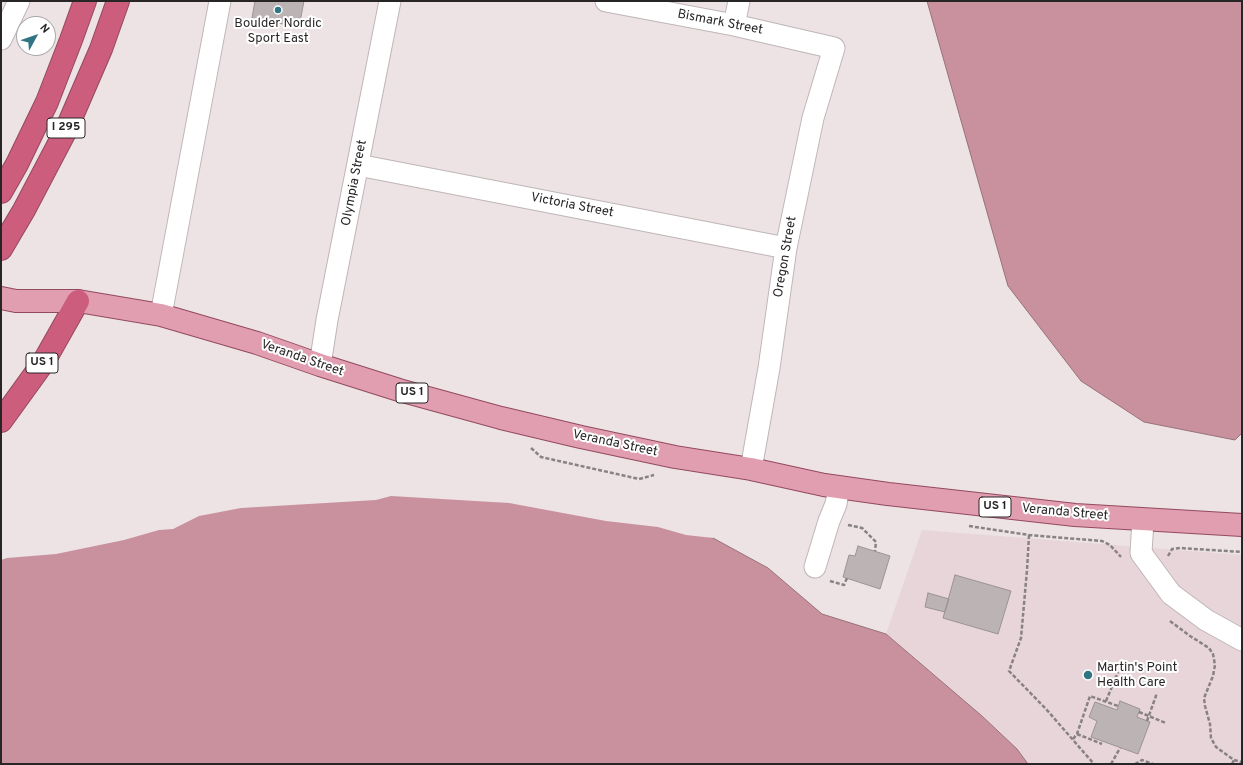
<!DOCTYPE html>
<html>
<head>
<meta charset="utf-8">
<style>
  body { margin:0 }
  #map { position:relative; width:1243px; height:765px; overflow:hidden; background:#ede3e5; font-family:Overpass,sans-serif }
  canvas { display:block }
  .frame { position:absolute; inset:0; border:2px solid #282526; pointer-events:none }
  .north { position:absolute; left:16px; top:16px; width:40px; height:40px; box-sizing:border-box; background:#fff; border:1px solid #a9a8a8; border-radius:50%; rotate:50deg; font-size:11px; font-weight:700; line-height:16px; text-align:center; color:#282526 }
  .north::after { content:''; display:block; margin:auto; width:14px; height:18px; background:#317584; clip-path:polygon(50% 0,100% 100%,50% 72%,0 100%) }
</style>
</head>
<body>
<div id="map">
<canvas width="1243" height="765"></canvas>
<div class="frame"></div>
<div class="north">N</div>
</div>
<script>
const g = document.querySelector('canvas').getContext('2d');
g.lineJoin = 'round';
function fill(path, color) { g.fillStyle = color; g.fill(path, 'evenodd'); }
const toPath = rows => new Path2D(rows.map(r => 'M' + r).join(''));
function trace(path, color, width, dash) { g.strokeStyle = color; g.lineWidth = width; g.lineCap = dash ? 'butt' : 'round'; g.setLineDash(dash || []); g.stroke(path); }
function write(font, color, halo, rows, align = 'center') {
  g.font = font + ' Overpass,sans-serif'; g.lineWidth = 4; g.setLineDash([]); g.textBaseline = 'middle'; g.strokeStyle = halo; g.fillStyle = color; for (const [text, x, y, turn = 0] of rows) {
    g.save(); g.translate(x, y); g.rotate((+turn || 0) * Math.PI / 180); g.textAlign = isNaN(turn) ? turn : align; if (halo) g.strokeText(text, 0, 0); g.fillText(text, 0, 0); g.restore();
  }
}
const built = toPath([
  [922,530,1242,555,1242,764,1028,764,1017,749,982,716,886,634]
]);
const water = toPath([
  [927,1,1242,1,1242,433,1235,440,1144,422,1081,381,1008,286,927,1],
  [367,487,623,515,713,538,768,568,822,614,886,634,982,716,1017,749,1028,764,1,764,1,541,367,487]
]);
const pier = toPath([
  [367,485,623,513,713,536,713,538,686,535,658,527,606,521,509,503,391,496,376,500,241,508,199,516,173,529,159,530,124,540,56,554,7,558,1,560,1,539,114,507,223,490]
]);
const building = toPath([
  [255,1,304,1,299,27,252,18,255,1],
  [858,546,890,556,880,589,843,577,849,555,855,556,858,546],
  [955,575,1011,591,998,634,943,618,955,575],
  [928,593,949,599,945,612,925,607,928,593],
  [1120,701,1140,709,1137,717,1150,722,1138,754,1091,737,1097,721,1089,717,1095,702,1117,710,1120,701]
]);
const path = toPath([
  [531,448,541,457,639,479,654,475],
  [848,525,862,528,876,542,875,551],
  [969,526,1029,535,1102,541,1110,545,1121,557],
  [1029,535,1027,570,1021,638,1009,671,1046,709,1094,764],
  [1168,556,1172,549,1180,548,1242,552],
  [830,581,844,585,847,578],
  [1170,621,1190,636,1209,648,1213,654,1215,665,1213,676,1204,698,1205,706,1210,724,1211,738,1216,747,1234,760,1242,762],
  [1106,701,1118,672],
  [1139,712,1166,723],
  [1147,721,1157,693],
  [1077,734,1102,744],
  [1073,739,1077,734,1090,696,1118,706],
  [1111,764,1120,748],
  [1135,764,1142,760,1153,764],
  [1232,764,1234,760]
]);
const minor = toPath([
  [606,1,734,25,834,48,813,118,786,248,769,368,751,469],
  [734,25,739,1],
  [1,39,19,1],
  [358,165,786,248],
  [161,315,220,1],
  [320,365,327,320,390,1],
  [1143,520,1141,553,1171,594,1206,620,1242,640],
  [815,567,829,521,836,504,839,487]
]);
const major = toPath([
  [1,298,16,301,78,301,161,315,257,343,320,365,399,390,501,418,581,437,675,457,751,469,824,485,888,494,1075,515,1242,525]
]);
const highway = toPath([
  [1,192,17,164,47,102,71,40,85,1],
  [1,249,24,210,66,130,101,49,118,1],
  [1,421,43,363,78,301]
]);
const markers = [
  [278,10,4,"#317584"],
  [1088,675,5,"#317584"]
];
const shields = [
  [66,128,38],
  [42,363,32],
  [412,393,32],
  [995,507,32]
];
const shieldNames = [
  ["I 295",66,128],
  ["US 1",42,363],
  ["US 1",412,393],
  ["US 1",995,507]
];
const streetNames = [
  ["Bismark Street",720,23,11],
  ["Olympia Street",355,183,-79],
  ["Victoria Street",572,206,11],
  ["Oregon Street",786,257,-80],
  ["Veranda Street",302,359,19],
  ["Veranda Street",615,444,12],
  ["Veranda Street",1065,513,5]
];
const poiNames = [
  ["Boulder Nordic",278,24],
  ["Sport East",278,39],
  ["Martin's Point",1097,668,"left"],
  ["Health Care",1097,683,"left"]
];
fill(built, '#e8d5d9');
fill(water, '#c8919d');
trace(water, '#987179', 1);
fill(pier, '#ede3e5');
fill(building, '#bcb3b5');
trace(building, '#9c9395', 1);
trace(minor, '#bfb6b7', 23);
trace(major, '#93495f', 24);
trace(highway, '#93495f', 24);
trace(path, '#888284', 2.5, [4, 2]);
trace(minor, '#fff', 21);
trace(major, '#e19eb1', 22);
trace(highway, '#cd5d7d', 22);
for (const [x, y, r, color] of markers) { const dot = new Path2D(); dot.arc(x, y, r, 0, 2 * Math.PI); g.fillStyle = color; g.fill(dot); trace(dot, '#fff', 1.5); }
for (const [x, y, w] of shields) { const box = new Path2D(); box.roundRect(x - w / 2, y - 10, w, 20, 3); g.fillStyle = '#fff'; g.fill(box); trace(box, '#282526', 1); }
write('bold 12px', '#282526', null, shieldNames);
write('13px', '#282526', '#fff', streetNames);
write('13px', '#282526', '#fff', poiNames);
</script>
</body>
</html>
